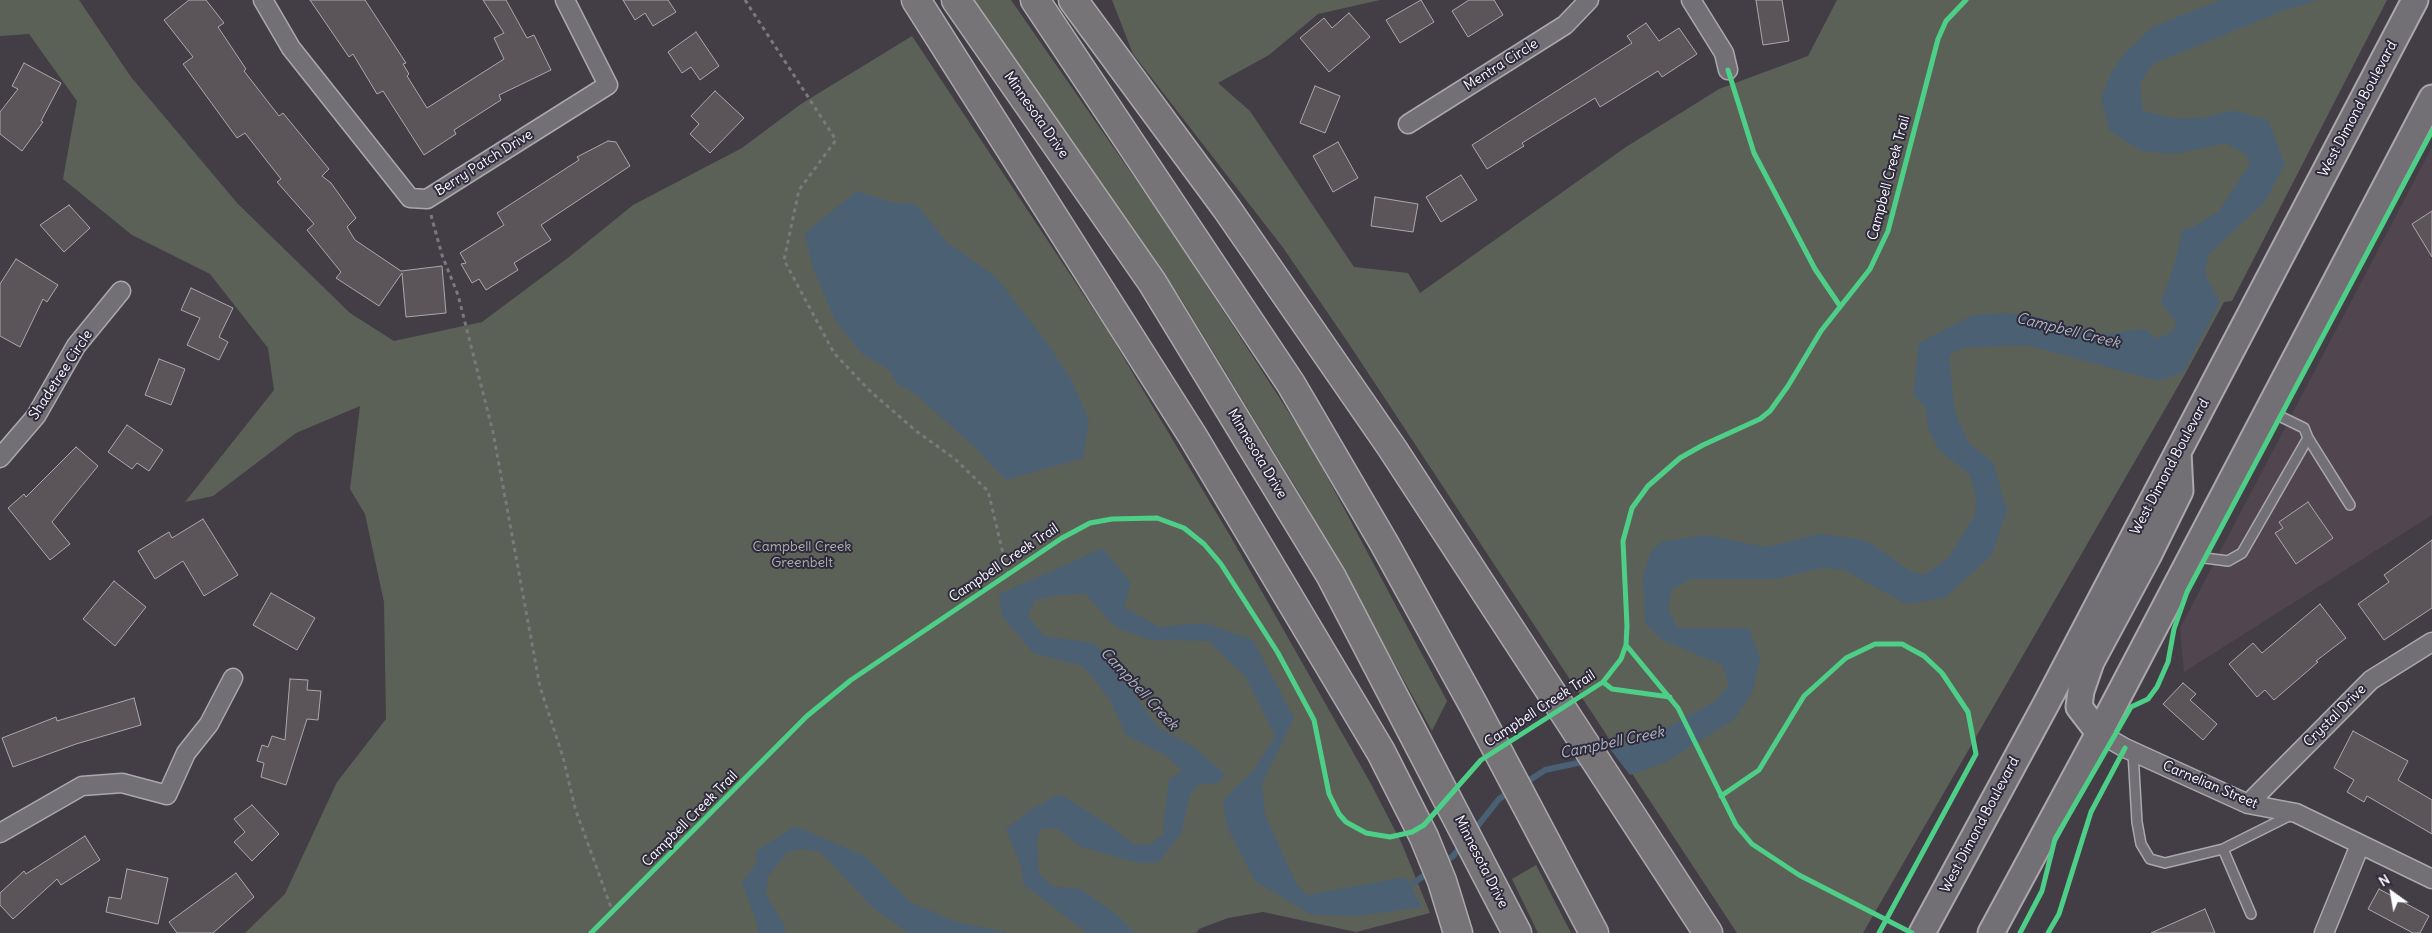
<!DOCTYPE html>
<html>
<head>
<meta charset="utf-8">
<style>
  body { margin:0 }
  #map { position:relative; width:2432px; height:933px; overflow:hidden; background:#433e46; font-family:Delius,sans-serif }
  canvas { display:block }
  .north { position:absolute; left:2367px; top:868px; width:50px; height:50px; -webkit-text-stroke:4px #2f2a3d; paint-order:stroke; rotate:328deg; font-size:14px; font-weight:700; line-height:20px; text-align:center; color:#fff }
  .north::after { content:''; display:block; margin:auto; width:18px; height:22px; background:#fff; clip-path:polygon(50% 0,100% 100%,50% 72%,0 100%) }
</style>
</head>
<body>
<div id="map">
<canvas width="2432" height="933"></canvas>
<div class="north">N</div>
</div>
<script>
const g = document.querySelector('canvas').getContext('2d');
g.lineJoin = 'round';
function fill(path, color) { g.fillStyle = color; g.fill(path, 'evenodd'); }
const toPath = rows => new Path2D(rows.map(r => 'M' + r).join(''));
function trace(path, color, width, dash) { g.strokeStyle = color; g.lineWidth = width; g.lineCap = dash ? 'butt' : 'round'; g.setLineDash(dash || []); g.stroke(path); }
function write(font, color, halo, rows, align = 'center') {
  g.font = font + ' Delius,sans-serif'; g.lineWidth = 4; g.setLineDash([]); g.textBaseline = 'middle'; g.strokeStyle = halo; g.fillStyle = color; for (const [text, x, y, turn = 0] of rows) {
    g.save(); g.translate(x, y); g.rotate((+turn || 0) * Math.PI / 180); g.textAlign = isNaN(turn) ? turn : align; if (halo) g.strokeText(text, 0, 0); g.fillText(text, 0, 0); g.restore();
  }
}
const built = toPath([
  [2432,147,2432,515,2184,672,2180,628]
]);
const green = toPath([
  [0,0,79,0,131,77,238,204,350,313,394,341,482,322,569,257,633,205,742,148,801,104,912,36,1107,330,1232,539,1371,784,1402,844,1430,913,1356,932,1263,912,1228,918,1199,929,1196,933,245,933,285,894,337,782,386,719,384,602,365,514,350,489,360,406,296,433,213,496,185,502,274,390,268,348,210,274,132,235,63,179,77,101,29,34,0,36],
  [971,0,1011,0,1170,229,1310,445,1447,701,1432,731,1304,501,1181,299],
  [1112,0,1380,0,1318,14,1269,55,1218,83,1250,111,1354,267,1408,273,1420,293,1626,147,1719,89,1808,56,1837,0,2387,0,2232,301,2224,302,2184,376,1863,933,1737,933,1349,344,1284,249,1133,54],
  [1536,865,1571,933,1538,933,1512,879]
]);
const water = toPath([
  [2221,0,2318,0,2280,12,2153,64,2140,83,2143,111,2178,119,2207,117,2233,110,2268,120,2285,164,2264,203,2208,255,2205,274,2220,302,2183,373,2158,381,2027,345,1962,348,1949,356,1955,412,1969,443,1993,462,2007,510,1992,555,1945,598,1906,604,1844,570,1823,568,1775,579,1691,579,1672,589,1668,608,1678,628,1749,628,1760,658,1753,691,1735,719,1666,762,1630,775,1610,749,1643,741,1714,702,1729,685,1722,665,1662,640,1645,623,1643,574,1652,550,1663,541,1705,535,1766,547,1820,534,1859,539,1872,544,1910,571,1924,575,1948,558,1975,515,1976,498,1970,475,1939,450,1928,429,1926,408,1913,395,1919,343,1973,315,2006,313,2038,317,2098,335,2144,329,2158,339,2174,330,2176,322,2161,303,2176,259,2182,230,2195,226,2219,211,2250,164,2246,155,2225,143,2176,154,2141,151,2109,130,2101,98,2111,73,2123,55,2152,27],
  [857,191,894,203,916,204,947,242,996,277,1045,340,1070,377,1089,420,1083,458,1006,480,972,445,914,393,897,384,888,369,862,354,836,322,813,269,805,233],
  [1103,548,1131,583,1124,607,1159,627,1204,623,1253,640,1294,718,1262,784,1265,815,1296,883,1307,895,1405,877,1422,907,1359,916,1312,915,1255,881,1227,827,1223,800,1252,772,1275,736,1245,676,1208,641,1151,640,1115,627,1085,594,1059,595,1035,600,1028,616,1044,636,1094,643,1127,677,1136,697,1159,728,1194,747,1225,774,1217,784,1199,784,1190,795,1181,834,1158,863,1138,863,1079,846,1056,828,1041,829,1037,840,1039,874,1054,887,1079,888,1116,914,1135,933,1087,933,1023,884,1021,866,1006,829,1031,809,1060,794,1109,825,1135,845,1150,844,1164,834,1163,826,1169,779,1182,771,1168,757,1126,735,1110,700,1083,666,1033,653,1002,616,999,594],
  [795,826,865,856,910,902,954,921,1008,933,908,933,872,907,820,852,803,849,787,852,768,877,766,894,786,928,784,933,758,933,757,923,742,882,757,862,755,852]
]);
const stream = toPath([
  [1522,785,1545,770,1587,761],
  [1472,833,1499,799,1511,791],
  [1443,863,1453,856,1463,844],
  [1404,890,1430,871]
]);
const building = toPath([
  [189,0,206,0,224,23,218,27,246,69,244,71,279,116,283,113,329,169,322,176,331,183,356,218,347,227,355,240,401,271,442,266,446,313,406,317,402,273,379,306,336,278,341,272,307,230,314,224,277,182,281,179,245,133,237,138,183,64,193,57,164,20,189,0],
  [310,0,365,0,406,63,403,64,409,74,407,76,427,108,504,59,494,38,504,33,483,0,506,0,527,38,534,35,551,70,499,95,501,100,454,130,456,134,424,155,383,91,377,94,353,54,349,57,310,0],
  [623,0,668,0,676,12,653,26,645,13,635,20,623,0],
  [1421,0,1434,22,1400,43,1386,20,1421,0],
  [1469,0,1494,0,1503,15,1468,37,1452,11,1469,0],
  [1756,0,1782,0,1789,41,1763,45,1756,0],
  [1349,13,1370,37,1329,72,1300,38,1324,18,1332,28,1349,13],
  [1646,23,1659,41,1679,28,1697,54,1662,77,1658,71,1600,107,1595,98,1522,143,1524,146,1487,169,1472,145,1632,43,1627,36,1646,23],
  [696,32,719,66,700,80,691,67,682,73,668,52,696,32],
  [24,63,61,83,41,121,43,122,22,151,0,134,0,112,18,89,12,86,24,63],
  [1315,86,1340,96,1325,133,1300,123,1315,86],
  [715,91,744,118,710,153,690,134,699,124,691,116,715,91],
  [608,141,616,142,630,166,541,225,551,240,514,263,518,270,486,290,479,279,472,283,461,264,466,263,460,253,504,225,497,213,579,160,577,157,608,141],
  [1338,142,1358,178,1333,192,1313,156,1338,142],
  [1461,175,1477,200,1441,222,1426,197,1461,175],
  [1375,197,1418,204,1413,232,1371,226,1375,197],
  [69,205,90,228,64,252,40,225,69,205],
  [2432,211,2432,257,2412,224,2432,211],
  [16,259,58,285,47,302,43,299,20,347,0,336,0,284,16,259],
  [191,288,233,308,219,337,228,342,219,360,187,345,200,318,181,310,191,288],
  [159,359,185,369,171,405,145,395,159,359],
  [127,425,163,450,149,471,137,463,132,469,108,452,127,425],
  [76,447,98,466,52,522,70,544,50,560,8,508,24,494,26,497,76,447],
  [2308,502,2333,538,2296,564,2275,533,2283,528,2279,522,2308,502],
  [203,519,238,575,204,596,183,561,155,579,138,551,169,532,172,538,203,519],
  [2432,540,2432,608,2384,640,2358,604,2389,582,2384,575,2432,540],
  [114,581,146,607,115,646,83,619,114,581],
  [271,593,315,618,297,650,253,625,271,593],
  [2320,604,2346,638,2316,661,2318,662,2274,700,2265,690,2257,697,2229,664,2253,643,2262,653,2320,604],
  [290,679,308,680,307,690,321,691,318,720,307,719,286,785,261,777,264,763,257,761,262,745,268,747,272,736,285,740,290,679],
  [2183,683,2196,694,2190,700,2217,724,2203,740,2163,704,2183,683],
  [134,698,141,725,76,744,13,767,2,738,56,717,57,721,134,698],
  [2353,731,2408,761,2398,780,2432,800,2432,834,2367,796,2364,802,2347,792,2354,780,2334,768,2353,731],
  [252,805,279,834,252,861,234,842,245,832,234,819,252,805],
  [85,836,100,860,61,885,57,879,13,919,0,905,0,893,24,871,26,874,85,836],
  [127,869,168,878,158,924,106,912,109,897,121,899,127,869],
  [236,873,254,897,213,933,177,933,169,922,236,873],
  [2379,889,2429,916,2420,933,2413,933,2368,909,2379,889],
  [2205,909,2215,933,2151,933,2205,909]
]);
const path = toPath([
  [745,0,836,140,799,190,784,260,834,353,869,390,916,431,955,459,988,491,1008,574],
  [431,215,442,255,458,295,493,432,540,687,563,757,575,808,613,913]
]);
const lane = toPath([
  [2308,438,2350,505],
  [2194,552,2205,558,2228,561,2242,553,2308,438,2304,428,2269,411],
  [2133,752,2137,822,2141,844,2150,859,2165,863,2223,849,2293,814],
  [2223,849,2251,914]
]);
const street = toPath([
  [263,0,291,48,410,198,427,199,608,85,565,0],
  [1691,0,1724,53,1728,70],
  [1408,124,1565,25,1589,0],
  [0,458,36,416,76,346,121,291],
  [2099,733,2125,748,2248,804,2296,813,2432,879],
  [2248,804,2371,680,2432,642],
  [0,833,82,786,122,783,167,795,186,753,209,724,233,678],
  [2324,933,2360,845]
]);
const secondary = toPath([
  [2099,733,2079,707,2081,691,2091,662,2148,556,2180,491,2178,452],
  [1922,933,2046,704,2415,0],
  [1991,933,2099,733,2432,98]
]);
const highway = toPath([
  [916,0,1192,435,1381,752,1424,837,1442,881,1458,933],
  [956,0,1152,282,1331,576,1517,933],
  [1035,0,1291,384,1384,543,1474,706,1594,933],
  [1073,0,1227,209,1392,448,1708,933]
]);
const cycleway = toPath([
  [1728,70,1754,153,1815,269,1840,306],
  [1626,645,1678,708,1736,825,1752,844,1799,875,1912,933],
  [1603,682,1612,689,1670,697],
  [1721,796,1759,770,1804,696,1846,658,1875,644,1902,644,1924,656,1942,673,1968,712,1976,754,1879,933],
  [591,933,807,716,851,680,1062,538,1090,523,1112,519,1157,518,1184,528,1204,544,1221,564,1278,653,1314,720,1329,794,1339,814,1346,822,1366,833,1390,837,1412,832,1424,825,1481,760,1603,682,1621,659,1626,645,1627,626,1623,541,1632,508,1648,486,1680,458,1703,445,1760,419,1770,411,1788,386,1821,331,1870,269,1888,231,1938,39,1946,21,1966,0],
  [2020,933,2042,891,2055,839,2131,707,2148,699,2157,687,2168,662,2174,629,2187,592,2432,131],
  [2048,933,2059,914,2091,812,2125,748]
]);
const streetNames = [
  ["Mentra Circle",1501,65,-32],
  ["West Dimond Boulevard",2358,109,-62],
  ["Minnesota Drive",1036,115,55],
  ["Berry Patch Drive",484,163,-32],
  ["Campbell Creek Trail",1889,178,-75],
  ["Shadetree Circle",61,375,-57],
  ["Minnesota Drive",1257,454,59],
  ["West Dimond Boulevard",2170,467,-62],
  ["Campbell Creek Trail",1004,563,-34],
  ["Campbell Creek Trail",1540,709,-33],
  ["Crystal Drive",2335,716,-45],
  ["Carnelian Street",2210,785,23],
  ["Campbell Creek Trail",690,819,-45],
  ["West Dimond Boulevard",1980,825,-62],
  ["Minnesota Drive",1481,862,63]
];
const parkNames = [
  ["Campbell Creek",802,547],
  ["Greenbelt",802,563]
];
const waterNames = [
  ["Campbell Creek",2068,331,14],
  ["Campbell Creek",1139,689,47],
  ["Campbell Creek",1612,743,-12]
];
fill(built, '#514550');
fill(green, '#5c6157');
fill(water, '#4b6073');
trace(stream, '#4b6073', 6);
fill(building, '#5b5559');
trace(building, '#aaa8ac', 1);
trace(lane, '#aaa8ac', 12);
trace(street, '#aaa8ac', 21);
trace(secondary, '#aaa8ac', 29);
trace(highway, '#aaa8ac', 31);
trace(path, '#7a797d', 3, [4, 4]);
trace(lane, '#727074', 9);
trace(street, '#727074', 18);
trace(secondary, '#727074', 25);
trace(highway, '#767476', 28);
trace(cycleway, '#4dcf88', 5);
write('14px', '#fff', '#2f2a3d', streetNames);
write('14px', '#b0b3ac', '#2f2a3d', parkNames);
write('italic 15px', '#aeb9c2', '#2f2a3d', waterNames);
</script>
</body>
</html>
